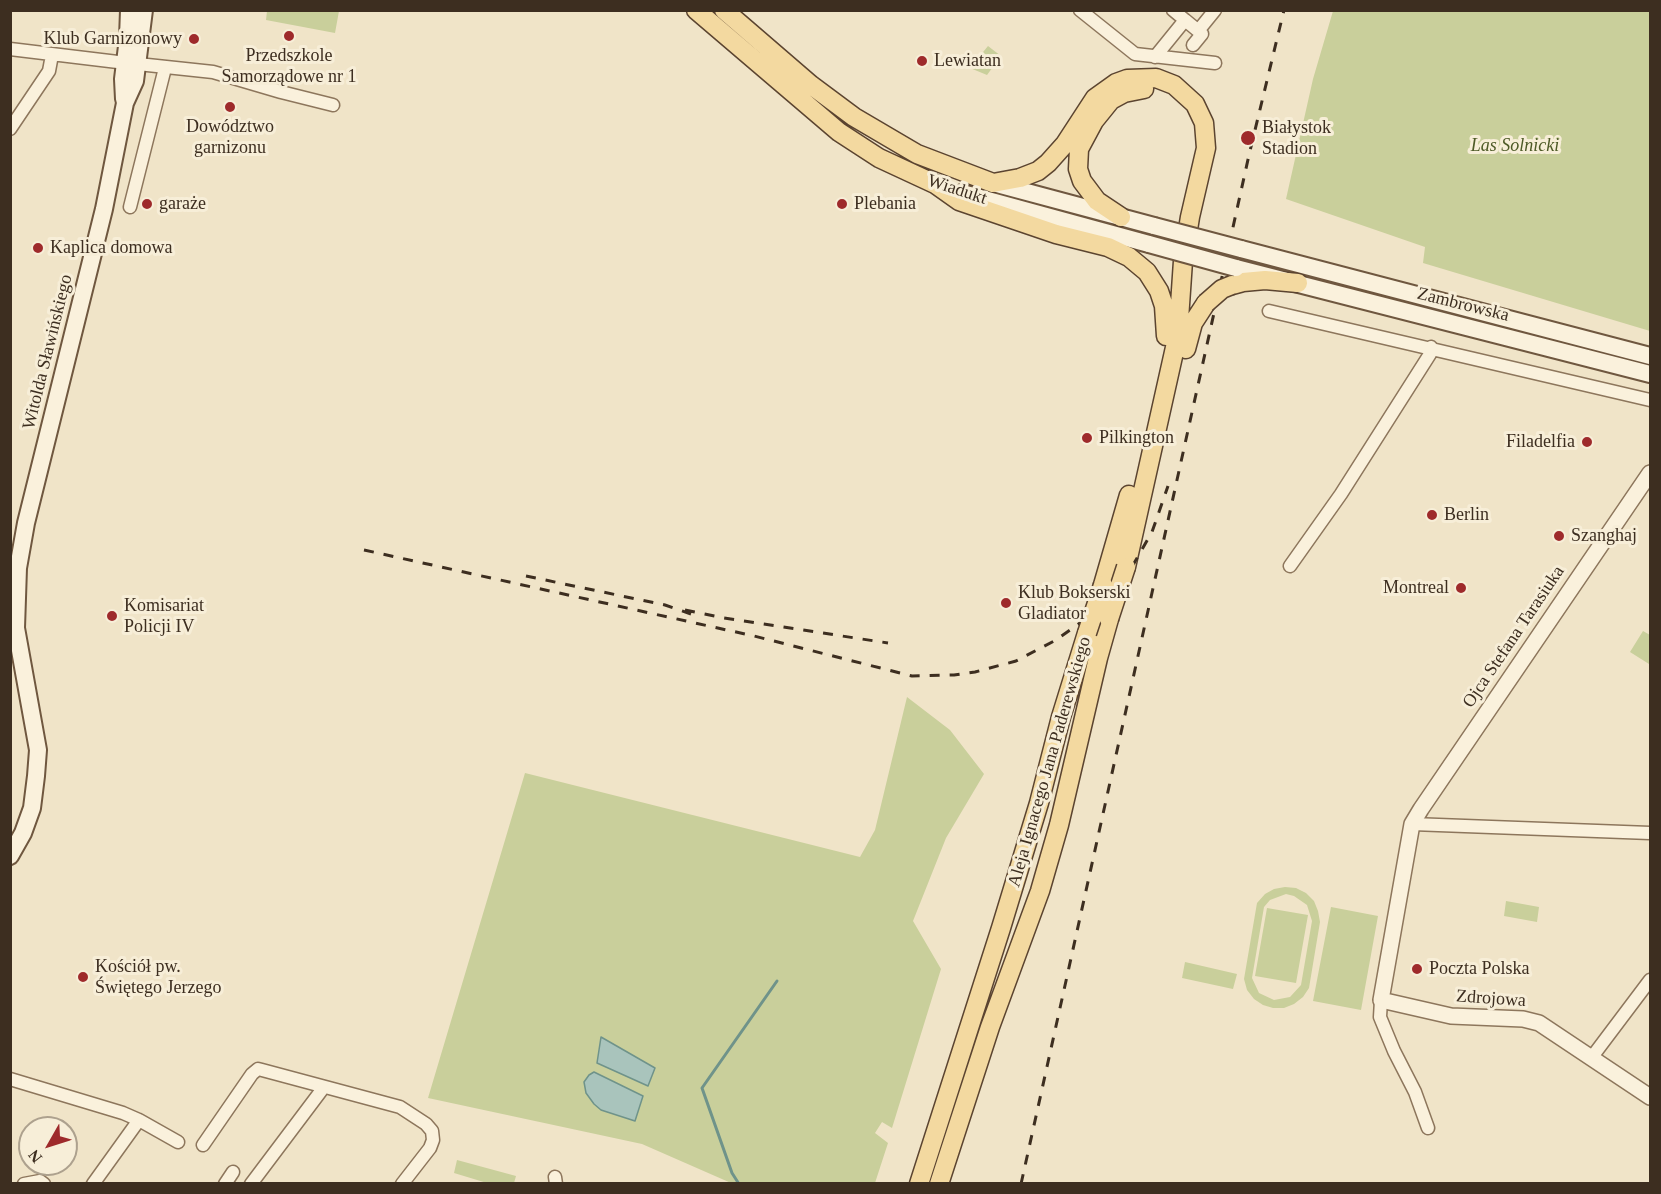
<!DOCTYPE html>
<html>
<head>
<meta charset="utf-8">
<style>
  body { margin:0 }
  #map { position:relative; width:1661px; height:1194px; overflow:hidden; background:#f0e4c8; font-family:"Times New Roman",serif }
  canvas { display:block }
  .frame { position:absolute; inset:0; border:12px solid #3d2e20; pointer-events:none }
  .north { position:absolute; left:18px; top:1116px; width:60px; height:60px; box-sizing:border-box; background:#f7eed8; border:2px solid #ada18e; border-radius:50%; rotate:231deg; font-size:16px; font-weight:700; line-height:24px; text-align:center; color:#3d2e20 }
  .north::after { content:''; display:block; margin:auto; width:21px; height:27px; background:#9e2a2b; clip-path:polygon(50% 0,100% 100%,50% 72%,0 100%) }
</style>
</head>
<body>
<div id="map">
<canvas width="1661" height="1194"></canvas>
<div class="frame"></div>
<div class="north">N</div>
</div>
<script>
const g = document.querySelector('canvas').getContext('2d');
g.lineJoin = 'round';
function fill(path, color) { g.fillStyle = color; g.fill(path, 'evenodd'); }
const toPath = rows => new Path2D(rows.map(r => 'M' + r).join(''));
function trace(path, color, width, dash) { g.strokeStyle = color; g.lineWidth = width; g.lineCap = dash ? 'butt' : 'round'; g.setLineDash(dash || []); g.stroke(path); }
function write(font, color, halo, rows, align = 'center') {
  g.font = font + ' "Times New Roman",serif'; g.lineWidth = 6; g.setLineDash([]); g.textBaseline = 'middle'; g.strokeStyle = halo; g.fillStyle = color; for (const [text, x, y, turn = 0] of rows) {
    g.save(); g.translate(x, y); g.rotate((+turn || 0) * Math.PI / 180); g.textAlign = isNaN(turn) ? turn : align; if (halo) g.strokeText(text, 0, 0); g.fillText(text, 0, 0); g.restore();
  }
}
const green = toPath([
  [267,11,339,11,335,33,266,20],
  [1333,11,1650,11,1650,331,1423,263,1425,247,1286,199,1313,79],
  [988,46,1001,56,987,75,970,68],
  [1643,631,1650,635,1649,664,1630,652],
  [907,697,950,730,984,774,946,838,913,921,941,969,892,1128,882,1122,875,1133,888,1143,875,1183,731,1183,642,1144,428,1098,525,773,860,857,875,830],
  [1285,887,1296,888,1306,893,1314,901,1318,911,1320,922,1309,988,1303,997,1294,1004,1284,1008,1273,1008,1263,1005,1254,999,1247,990,1244,979,1257,903,1265,894,1274,889],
  [1286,894,1294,896,1307,905,1312,921,1301,985,1290,997,1274,1000,1259,993,1252,978,1264,907,1270,900],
  [1506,901,1539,907,1537,922,1504,916],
  [1331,907,1378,916,1361,1010,1313,1001],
  [1267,908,1308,915,1296,983,1255,976],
  [1185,962,1237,974,1233,989,1182,978],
  [457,1160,516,1176,514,1183,487,1183,454,1173]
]);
const water = toPath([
  [601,1037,655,1068,648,1086,597,1063,601,1037],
  [594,1072,643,1096,635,1121,601,1110,594,1104,586,1093,584,1082,589,1075,594,1072]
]);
const stream = toPath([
  [739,1184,732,1173,702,1088,777,981]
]);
const minor = toPath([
  [1080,10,1135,54,1215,63],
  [1185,20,1202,34,1193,45],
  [1198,31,1215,10],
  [10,49,126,63],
  [1155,57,1185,20,1173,10],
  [138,64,213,72,281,92,333,105],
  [10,129,49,71,52,55],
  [130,207,165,68],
  [1269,311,1650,400],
  [1290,566,1341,494,1430,354,1431,347],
  [1412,824,1650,833],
  [1381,1000,1380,1017,1394,1051,1415,1092,1428,1128],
  [1592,1057,1650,980],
  [10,1079,123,1113,139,1120,178,1142],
  [203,1145,252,1074,258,1069,262,1070,400,1107,426,1124,432,1131,433,1140,430,1148,402,1184],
  [555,1177,556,1184],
  [24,1184,40,1181,44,1184],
  [93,1184,139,1120],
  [225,1184,233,1172],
  [251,1184,324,1087]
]);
const tertiary = toPath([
  [1650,473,1421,809,1412,824,1381,1000,1451,1016,1523,1019,1539,1023,1650,1097]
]);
const secondary = toPath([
  [124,99,123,79,128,38,129,10],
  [993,183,1154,226],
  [962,193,1149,244],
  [1241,249,1650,356],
  [1236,268,1650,374],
  [10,856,23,833,32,808,36,776,38,750,16,628,18,568,26,523,104,209,125,103,135,81,144,10]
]);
const primary = toPath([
  [696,10,839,132,879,158,935,184,959,201,1056,234,1108,247,1129,257,1147,272,1159,291,1164,306,1166,336],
  [724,10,811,85,854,117,917,154,993,183,1020,178,1038,171,1048,163,1065,144,1095,98,1116,83,1127,79,1156,78,1174,85,1195,104,1204,123,1206,148,1190,217,1183,261,1178,334,1126,567],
  [1121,217,1097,201,1082,181,1078,169,1079,149,1094,121,1111,100,1124,93,1144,89],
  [1232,285,1243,282,1265,280,1298,283],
  [1186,349,1193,323,1206,303],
  [1103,585,1129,495],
  [919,1184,1001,928,1039,803,1061,717,1087,633],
  [939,1184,990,1027,1040,891,1059,825,1098,658,1109,619]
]);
const rail = toPath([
  [364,550,754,636,912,676,954,675,975,672,1016,661,1056,640,1087,618,1104,601,1133,565,1152,532,1168,486],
  [526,576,665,605,691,614],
  [685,610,724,618,888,643],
  [1021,1184,1249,155,1284,10]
]);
const secondaryBridge = toPath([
  [1154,226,1241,249],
  [1149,244,1236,268]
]);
const primaryBridge = toPath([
  [1206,303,1222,289,1232,285],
  [1109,619,1126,567],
  [1087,633,1103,585]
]);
const markers = [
  [289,36,6,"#9e2a2b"],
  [194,39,6,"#9e2a2b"],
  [922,61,6,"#9e2a2b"],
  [230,107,6,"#9e2a2b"],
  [1248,138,8,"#9e2a2b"],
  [147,204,6,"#9e2a2b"],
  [842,204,6,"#9e2a2b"],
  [38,248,6,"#9e2a2b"],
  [1087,438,6,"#9e2a2b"],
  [1587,442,6,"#9e2a2b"],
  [1432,515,6,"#9e2a2b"],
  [1559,536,6,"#9e2a2b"],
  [1461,588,6,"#9e2a2b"],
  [1006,603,6,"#9e2a2b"],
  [112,616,6,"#9e2a2b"],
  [1417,969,6,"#9e2a2b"],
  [83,977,6,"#9e2a2b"]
];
const poiNames = [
  ["Klub Garnizonowy",182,39,"right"],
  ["Przedszkole",289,56,"center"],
  ["Samorządowe nr 1",289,77,"center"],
  ["Lewiatan",934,61],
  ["Dowództwo",230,127,"center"],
  ["garnizonu",230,148,"center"],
  ["Białystok",1262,128],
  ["Stadion",1262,149],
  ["garaże",159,204],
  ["Plebania",854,204],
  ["Kaplica domowa",50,248],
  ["Pilkington",1099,438],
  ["Filadelfia",1575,442,"right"],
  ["Berlin",1444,515],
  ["Szanghaj",1571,536],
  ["Montreal",1449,588,"right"],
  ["Klub Bokserski",1018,593],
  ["Gladiator",1018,614],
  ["Komisariat",124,606],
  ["Policji IV",124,627],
  ["Kościół pw.",95,967],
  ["Świętego Jerzego",95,988],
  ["Poczta Polska",1429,969]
];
const parkNames = [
  ["Las Solnicki",1515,146]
];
const streetNames = [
  ["Wiadukt",957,190,18],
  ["Zambrowska",1463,305,14],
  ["Witolda Sławińskiego",48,352,-76],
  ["Ojca Stefana Tarasiuka",1514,637,-56],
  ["Aleja Ignacego Jana Paderewskiego",1050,762,-74],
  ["Zdrojowa",1491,999,4]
];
fill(green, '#c9cf9b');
fill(water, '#a9c4bc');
trace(water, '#6f938a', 1.5);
trace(stream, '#6f938a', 3);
trace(minor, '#8d765c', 15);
trace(tertiary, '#8d765c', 18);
trace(secondary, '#6f573f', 20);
trace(primary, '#5b4430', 21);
trace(minor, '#faf1dc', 12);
trace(tertiary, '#faf1dc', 15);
trace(secondary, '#faf1dc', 16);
trace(primary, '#f3d9a0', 18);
trace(rail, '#3d2e20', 3, [10, 10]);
trace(secondaryBridge, '#6f573f', 20, []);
trace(primaryBridge, '#5b4430', 21, []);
trace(secondaryBridge, '#faf1dc', 16);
trace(primaryBridge, '#f3d9a0', 18);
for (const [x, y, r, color] of markers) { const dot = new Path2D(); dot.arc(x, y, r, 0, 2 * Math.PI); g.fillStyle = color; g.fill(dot); trace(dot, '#f7eed8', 2); }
write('18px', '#3d2e20', '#f7eed8', poiNames, 'left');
write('italic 18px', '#4d5a26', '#f7eed8', parkNames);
write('18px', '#3d2e20', '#f7eed8', streetNames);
</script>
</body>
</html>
